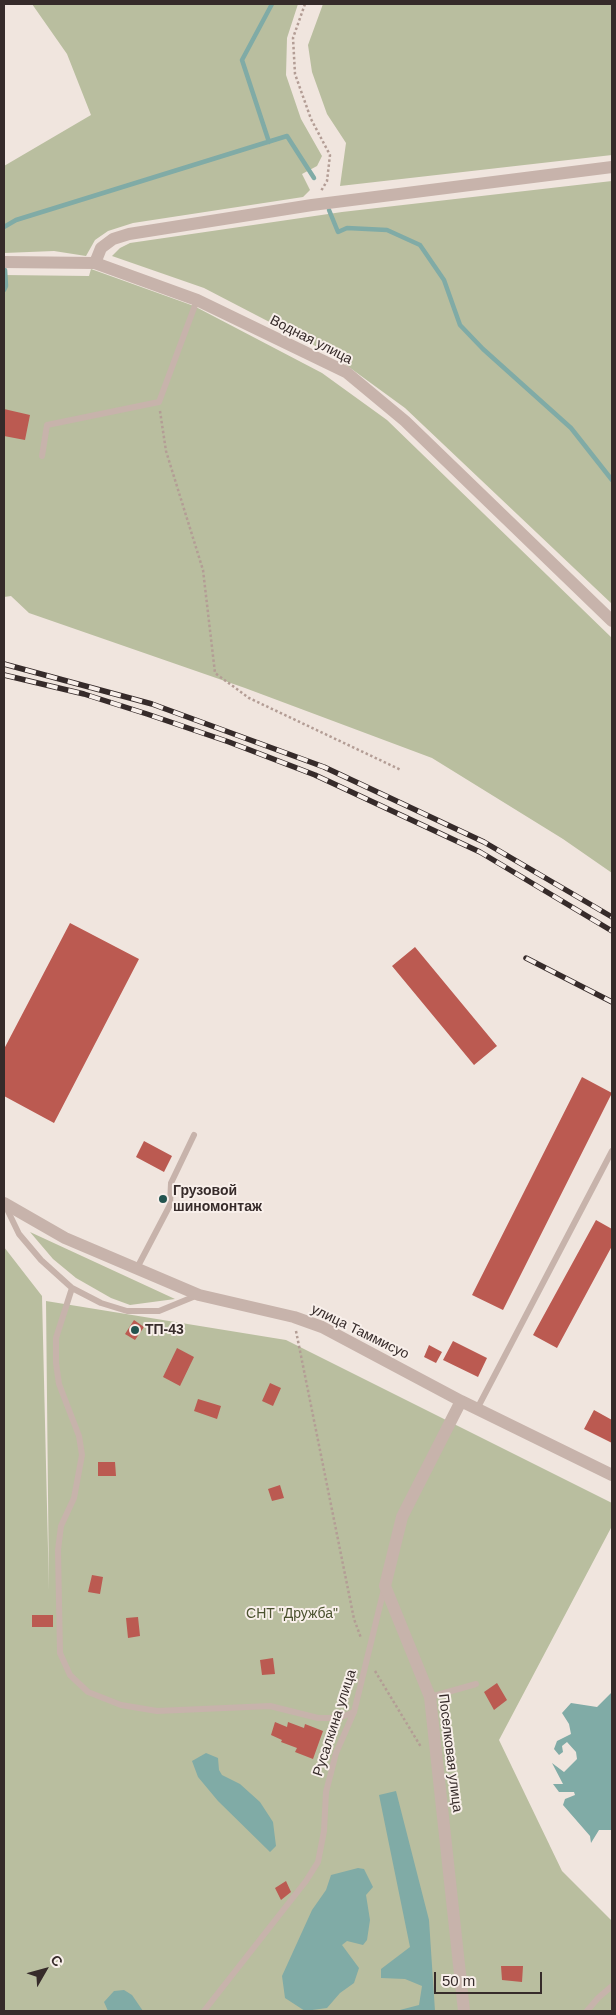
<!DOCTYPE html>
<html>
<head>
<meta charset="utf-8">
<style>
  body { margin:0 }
  #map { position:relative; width:616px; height:2015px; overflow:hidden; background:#f0e5de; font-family:Helvetica,sans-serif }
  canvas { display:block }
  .frame { position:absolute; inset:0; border:5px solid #362b2a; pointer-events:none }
  .north { position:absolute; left:20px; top:1945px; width:50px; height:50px; -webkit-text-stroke:4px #f8efea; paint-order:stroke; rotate:52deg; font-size:14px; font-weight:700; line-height:20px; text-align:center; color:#362b2a }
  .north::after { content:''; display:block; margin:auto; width:18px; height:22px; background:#362b2a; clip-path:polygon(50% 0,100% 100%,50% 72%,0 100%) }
  .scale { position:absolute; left:434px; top:1972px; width:108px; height:22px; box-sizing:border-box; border:2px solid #362b2a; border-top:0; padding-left:6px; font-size:15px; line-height:18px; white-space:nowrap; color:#362b2a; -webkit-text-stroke:4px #f8efea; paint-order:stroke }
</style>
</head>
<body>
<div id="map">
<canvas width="616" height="2015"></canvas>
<div class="frame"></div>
<div class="north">С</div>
<div class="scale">50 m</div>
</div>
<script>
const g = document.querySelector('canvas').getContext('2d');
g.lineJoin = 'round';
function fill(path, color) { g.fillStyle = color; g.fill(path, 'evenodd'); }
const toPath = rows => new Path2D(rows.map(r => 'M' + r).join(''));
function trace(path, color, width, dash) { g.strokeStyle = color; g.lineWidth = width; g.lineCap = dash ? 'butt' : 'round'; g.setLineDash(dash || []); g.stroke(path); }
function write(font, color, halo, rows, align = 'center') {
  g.font = font + ' Helvetica,sans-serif'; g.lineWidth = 4; g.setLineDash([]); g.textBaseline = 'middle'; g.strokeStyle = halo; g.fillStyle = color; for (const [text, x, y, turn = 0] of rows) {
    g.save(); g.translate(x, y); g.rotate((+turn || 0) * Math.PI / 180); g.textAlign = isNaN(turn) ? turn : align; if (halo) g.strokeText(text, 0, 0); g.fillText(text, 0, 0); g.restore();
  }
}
const green = toPath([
  [32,4,298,4,287,38,286,75,301,119,322,156,317,166,302,174,310,190,303,197,133,223,108,231,95,240,86,256,54,251,4,253,4,166,91,115,67,54],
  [323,4,612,4,612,155,340,186,346,143,327,114,312,72,308,45],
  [612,181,612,604,405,408,331,354,204,288,112,256,120,248,130,243,342,212],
  [91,269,194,306,322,373,387,420,612,638,612,873,563,839,432,758,245,688,29,613,11,596,4,597,4,275,89,276],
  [30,1232,175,1299,130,1305,111,1298,76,1278,53,1259],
  [4,1247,42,1296,49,1591,46,1301,286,1340,612,1503,612,1526,499,1740,562,1871,612,1921,612,2011,4,2011]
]);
const water = toPath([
  [612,1692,612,1830,599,1830,591,1843,590,1836,563,1805,565,1799,575,1795,574,1792,559,1792,553,1784,563,1784,552,1763,564,1772,577,1759,576,1752,567,1742,562,1746,563,1752,559,1755,554,1749,557,1741,571,1734,569,1724,562,1713,571,1703,597,1707],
  [206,1753,218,1758,219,1770,222,1775,240,1784,260,1802,273,1822,276,1846,270,1852,218,1801,198,1777,192,1761],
  [396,1791,429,1920,435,2011,381,2011,396,2011,419,2005,422,1986,405,1979,381,1978,381,1969,410,1947,379,1795],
  [358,1868,364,1869,373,1887,366,1895,370,1920,367,1940,363,1945,347,1941,342,1945,359,1968,354,1983,340,1993,327,2008,305,2011,285,1998,282,1976,312,1910,326,1890,331,1875],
  [124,1990,132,1995,143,2011,108,2011,104,2002,114,1991]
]);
const stream = toPath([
  [269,142,242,60,272,4],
  [329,210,338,232,347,228,387,230,420,245,444,280,460,325,483,349,571,428,612,480],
  [4,227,16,220,287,136,314,178],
  [4,290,6,286,5,270]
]);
const building = toPath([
  [4,409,30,415,25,440,4,436],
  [70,923,139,959,54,1123,4,1096,4,1049],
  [415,947,497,1046,474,1065,392,966],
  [582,1077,612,1093,503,1310,472,1295],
  [144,1141,172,1156,164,1172,136,1157],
  [596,1220,612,1229,612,1246,557,1348,533,1335],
  [134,1320,144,1327,135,1340,125,1334],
  [453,1341,487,1358,478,1377,443,1360],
  [429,1345,442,1352,436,1363,424,1357],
  [177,1348,194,1357,180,1386,163,1377],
  [270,1383,281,1388,273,1406,262,1401],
  [198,1399,221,1406,217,1419,194,1411],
  [594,1410,612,1420,612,1443,584,1429],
  [98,1462,115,1462,116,1476,98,1476],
  [280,1485,284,1498,272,1501,268,1489],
  [92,1575,103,1577,100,1594,88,1592],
  [32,1615,53,1615,53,1627,32,1627],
  [138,1617,140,1636,128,1638,126,1618],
  [273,1658,275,1674,262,1675,260,1660],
  [497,1683,507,1700,494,1710,484,1692],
  [275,1722,287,1727,288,1722,304,1728,305,1724,323,1731,313,1759,295,1752,297,1748,281,1742,282,1740,271,1735],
  [286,1881,291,1892,281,1900,275,1888],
  [501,1966,523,1966,522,1982,502,1980]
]);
const path = toPath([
  [305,4,293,38,295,74,311,119,330,155,327,181,321,191],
  [160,411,166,451,203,570,215,673,249,698,401,770],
  [296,1331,354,1619,361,1638],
  [375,1671,421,1747]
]);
const service = toPath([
  [42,456,47,425,159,402,197,300],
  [5,1205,19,1234,41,1260,72,1288,101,1303,127,1311,159,1311,198,1295],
  [137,1268,170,1205,171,1183,194,1135],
  [72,1288,56,1338,56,1363,59,1384,79,1436,82,1455,74,1498,61,1526,58,1550,60,1653,70,1675,88,1692,121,1705,157,1711,270,1706,318,1718,339,1718,354,1712],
  [477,1409,612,1151],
  [430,1697,476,1684],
  [204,2011,306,1881,318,1862,324,1831,326,1792,336,1753,354,1712,384,1589],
  [587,2011,598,1998,612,1986]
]);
const minor = toPath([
  [4,262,95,263,197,300,346,372,405,421,612,621],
  [95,263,101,248,113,239,129,234,312,205,612,167],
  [4,1203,65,1238,199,1295,294,1317,322,1327,461,1401,612,1475],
  [461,1401,402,1517,385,1586,430,1697,464,2011]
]);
const rail = toPath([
  [4,664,152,704,324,767,484,842,612,917],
  [4,675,84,694,147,714,229,742,315,775,480,852,612,931],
  [526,958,612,1002]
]);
const markers = [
  [163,1199,5,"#23544f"],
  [135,1330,5,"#23544f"]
];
const streetNames = [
  ["Водная улица",311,340,27],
  ["улица Таммисуо",360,1332,26],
  ["Русалкина улица",335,1723,-72],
  ["Поселковая улица",450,1753,83]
];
const poiNames = [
  ["Грузовой",173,1191],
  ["шиномонтаж",173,1207],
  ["ТП-43",145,1330]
];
const parkNames = [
  ["СНТ \"Дружба\"",292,1614]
];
fill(green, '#b9be9f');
fill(water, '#80aba6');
trace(stream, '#80aba6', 4.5);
fill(building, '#bb5a51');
trace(path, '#b39d95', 2.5, [2.5, 2.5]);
trace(service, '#c7b3ab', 6);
trace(minor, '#c7b3ab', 12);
trace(rail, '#362b2a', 5.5);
trace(rail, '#f8efea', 4, [11]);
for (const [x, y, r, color] of markers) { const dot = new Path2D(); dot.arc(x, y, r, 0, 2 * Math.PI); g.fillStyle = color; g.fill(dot); trace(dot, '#f8efea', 2); }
write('14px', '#362b2a', '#f8efea', streetNames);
write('bold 14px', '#362b2a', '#f8efea', poiNames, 'left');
write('14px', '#4b522f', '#f8efea', parkNames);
</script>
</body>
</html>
